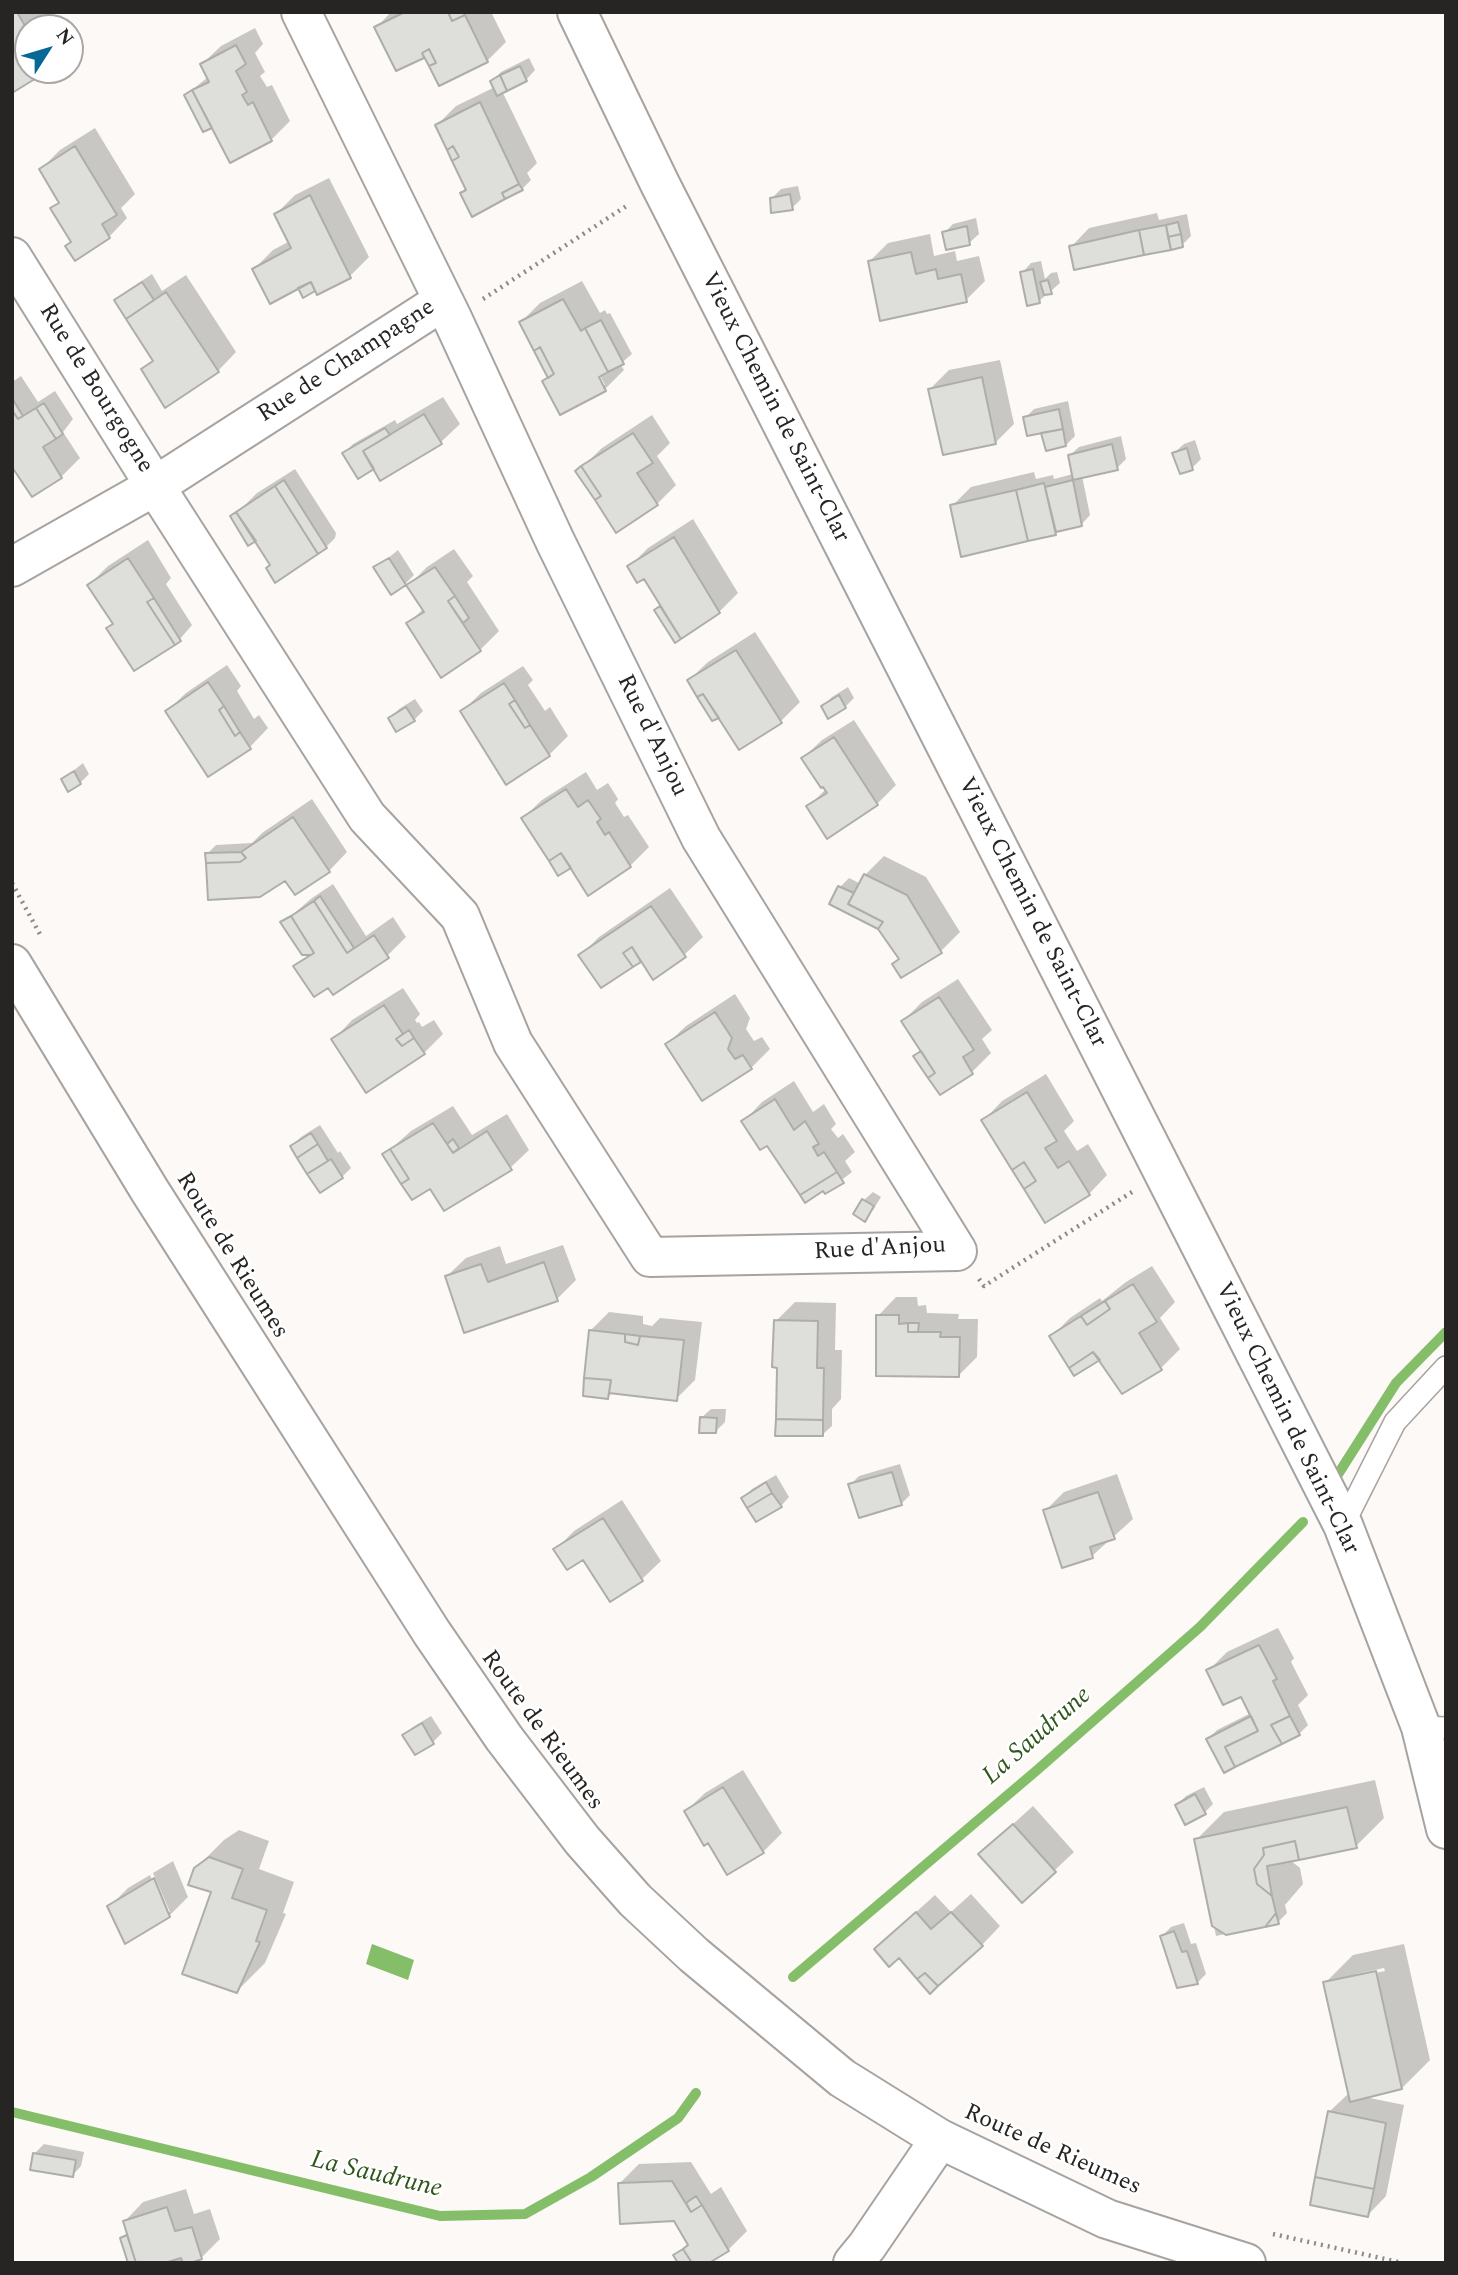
<!DOCTYPE html>
<html>
<head>
<meta charset="utf-8">
<style>
  body { margin:0 }
  #map { position:relative; width:1458px; height:2275px; overflow:hidden; background:#fcf9f6; font-family:Spectral,serif }
  canvas { display:block }
  .frame { position:absolute; inset:0; border:14px solid #262524; pointer-events:none }
  .north { position:absolute; left:14px; top:14px; width:70px; height:70px; box-sizing:border-box; background:#fff; border:2px solid #a8a8a7; border-radius:50%; rotate:53deg; font-size:19px; font-weight:700; line-height:28px; text-align:center; color:#262524 }
  .north::after { content:''; display:block; margin:auto; width:24px; height:32px; background:#056897; clip-path:polygon(50% 0,100% 100%,50% 72%,0 100%) }
</style>
</head>
<body>
<div id="map">
<canvas width="1458" height="2275"></canvas>
<div class="frame"></div>
<div class="north">N</div>
</div>
<script>
const g = document.querySelector('canvas').getContext('2d');
g.lineJoin = 'round';
function fill(path, color) { g.fillStyle = color; g.fill(path, 'evenodd'); }
const toPath = rows => new Path2D(rows.map(r => 'M' + r).join(''));
function trace(path, color, width, dash) { g.strokeStyle = color; g.lineWidth = width; g.lineCap = dash ? 'butt' : 'round'; g.setLineDash(dash || []); g.stroke(path); }
function write(font, color, halo, rows, align = 'center') {
  g.font = font + ' Spectral,serif'; g.lineWidth = 5; g.setLineDash([]); g.textBaseline = 'middle'; g.strokeStyle = halo; g.fillStyle = color; for (const [text, x, y, turn = 0] of rows) {
    g.save(); g.translate(x, y); g.rotate((+turn || 0) * Math.PI / 180); g.textAlign = isNaN(turn) ? turn : align; if (halo) g.strokeText(text, 0, 0); g.fillText(text, 0, 0); g.restore();
  }
}
const water = toPath([
  [372,1944,414,1960,408,1980,366,1964]
]);
const shadow = toPath([
  [12,12,47,12,49,16,46,19,51,28,28,28,28,70,45,70,12,91],
  [391,12,491,12,506,42,487,61,425,55,397,68,376,28],
  [255,28,263,44,255,53,265,72,260,76,267,87,272,85,290,121,271,140,213,126,186,95,208,77,202,64,221,46],
  [529,58,535,70,526,80,502,91,537,163,527,173,531,180,522,189,462,193,468,188,437,125,456,106,495,87,492,81,501,72],
  [95,128,135,194,121,208,127,218,109,237,72,241,52,209,60,201,41,169,60,150],
  [329,178,369,257,350,276,318,292,315,288,314,289,299,286,254,269,273,250,290,241,276,214,295,195],
  [798,186,801,199,792,208,772,198,781,189],
  [1157,213,1159,220,1187,214,1191,236,1182,245,1071,247,1089,228],
  [976,218,979,234,969,243,944,233,953,224],
  [930,234,934,256,955,251,957,261,979,256,985,281,966,300,869,262,888,243],
  [1041,261,1045,279,1051,273,1057,272,1060,283,1039,301,1022,273,1031,263],
  [152,274,162,291,186,275,236,352,218,371,144,369,154,359,134,314,116,301,125,292],
  [582,281,600,313,605,310,607,314,610,313,632,354,620,364,624,370,605,389,521,322,540,303],
  [596,368,605,385,601,385],
  [1000,360,1014,424,996,442,930,389,949,370],
  [21,376,38,402,55,391,73,419,63,432,80,458,61,477,12,465,12,382],
  [443,397,460,424,441,442,374,467,344,453,353,444,395,420,397,424],
  [1068,401,1075,436,1066,445,1025,418,1034,409],
  [652,415,670,443,657,456,676,485,657,504,578,471,602,448],
  [1121,436,1126,459,1117,468,1082,476,1090,515,1081,525,1027,539,952,506,971,487,1034,472,1036,479,1053,475,1054,479,1073,474,1069,456,1079,447],
  [1195,440,1201,459,1192,468,1174,453,1184,444],
  [295,469,336,533,335,538,326,547,276,580,272,564,256,539,233,517,257,493],
  [693,519,738,593,719,612,676,641,656,610,662,605,644,577,629,567,648,548],
  [148,540,171,578,166,584,192,625,180,639,135,669,109,628,114,623,89,585,108,566],
  [454,549,473,576,467,582,499,631,480,650,408,624,423,609,408,586,427,567],
  [398,550,414,575,405,584,376,568],
  [755,632,800,702,781,721,740,747,719,715,689,680,708,662],
  [227,665,241,686,237,691,254,719,259,715,268,728,250,747,167,711,186,693],
  [523,666,533,680,528,685,545,711,550,707,568,736,549,755,462,711,481,693],
  [848,687,854,698,845,707,823,706,832,697],
  [415,699,423,711,414,720,390,718,399,709],
  [854,720,896,785,877,804,827,836,808,807,826,789,803,758,822,740],
  [83,763,89,774,80,783,63,779],
  [586,772,597,790,608,783,618,799,615,803,624,817,628,815,649,847,630,866,589,893,571,866,523,818,542,800],
  [312,799,347,852,329,871,286,878,207,854,216,845,252,843,262,833],
  [884,856,926,877,960,932,941,951,902,976,900,958,879,928,831,903,840,887,849,878,861,884,865,875],
  [333,884,366,936,393,917,406,937,387,956,329,985,296,967,309,954,283,923,312,898],
  [670,888,703,937,684,955,642,959,632,965,581,955,599,937],
  [958,979,992,1030,982,1039,991,1053,972,1072,916,1056,922,1050,903,1021,922,1002],
  [403,988,420,1014,415,1020,417,1023,419,1022,422,1027,434,1020,443,1034,424,1053,366,1091,334,1039,352,1020],
  [735,994,750,1018,746,1029,754,1041,762,1037,770,1049,751,1068,667,1044,686,1026],
  [1046,1074,1074,1121,1064,1131,1077,1151,1088,1144,1107,1175,1089,1194,984,1120,1002,1101],
  [794,1081,813,1112,824,1104,836,1124,831,1129,838,1138,843,1134,855,1152,845,1161,852,1172,826,1192,744,1121,762,1102],
  [453,1106,472,1135,507,1114,529,1150,510,1168,430,1187,384,1155,411,1131],
  [320,1125,338,1153,340,1151,351,1168,342,1177,292,1146,301,1137],
  [873,1192,881,1197,873,1210,864,1219,864,1200],
  [563,1245,576,1280,557,1299,447,1276,466,1258,500,1246,506,1264],
  [1152,1266,1175,1302,1160,1318,1180,1349,1161,1368,1123,1392,1100,1358,1051,1337,1070,1318,1100,1298,1102,1301,1126,1282],
  [896,1297,917,1297,918,1306,926,1305,927,1313,959,1314,958,1319,978,1319,977,1357,958,1376,878,1316],
  [795,1302,836,1303,835,1350,842,1350,841,1399,832,1409,832,1426,822,1435,779,1367,776,1321],
  [609,1312,643,1316,643,1324,652,1326,660,1318,702,1322,695,1380,676,1399,613,1392,608,1397,590,1331],
  [711,1409,726,1409,725,1422,716,1431,701,1418],
  [900,1464,910,1495,901,1504,850,1485,859,1476],
  [1117,1474,1133,1519,1092,1556,1045,1511,1064,1492],
  [776,1475,789,1497,781,1506,743,1498,752,1489],
  [622,1500,661,1561,642,1579,610,1600,583,1558,555,1550,574,1531],
  [1278,1628,1294,1658,1291,1662,1308,1695,1298,1705,1308,1725,1299,1734,1224,1771,1208,1739,1217,1730,1251,1713,1242,1695,1208,1671,1227,1652],
  [431,1716,442,1733,433,1742,405,1735,413,1727],
  [743,1770,782,1833,763,1852,728,1873,709,1841,686,1811,705,1793],
  [1375,1780,1384,1818,1356,1846,1290,1860,1300,1868,1303,1884,1285,1905,1287,1913,1278,1922,1216,1936,1196,1840,1224,1812],
  [1204,1787,1213,1804,1204,1813,1177,1805,1186,1796],
  [1033,1806,1074,1852,1022,1901,980,1854],
  [239,1830,269,1841,259,1869,294,1882,283,1913,286,1914,265,1963,237,1991,213,1891,195,1869,224,1840],
  [173,1861,188,1897,169,1916,109,1907,128,1888,150,1875,166,1912,170,1912,153,1873],
  [971,1894,1000,1926,982,1945,895,1931,935,1895,951,1912],
  [1184,1923,1191,1944,1196,1943,1206,1974,1197,1983,1162,1936,1171,1927],
  [1404,1944,1430,2060,1402,2088,1365,2097,1404,2105,1386,2196,1368,2215,1329,2112,1350,2092,1325,1983,1353,1955],
  [1384,1968,1385,1971,1356,1977,1356,1974],
  [44,2144,84,2152,81,2166,72,2176,35,2153],
  [691,2162,711,2194,721,2187,747,2231,728,2250,675,2255,689,2243,675,2219,620,2183,639,2164],
  [186,2189,194,2214,210,2209,220,2239,201,2258,186,2263,129,2263,122,2238,128,2232,125,2221,143,2202]
]);
const stream = toPath([
  [1335,1479,1396,1383,1446,1332],
  [793,1977,1036,1771,1200,1627,1303,1522],
  [12,2112,440,2216,525,2214,591,2177,678,2118,696,2093]
]);
const building = toPath([
  [12,12,17,12,28,31,28,70,48,71,12,93,12,12],
  [405,12,448,12,452,21,465,15,488,62,439,86,429,66,436,63,429,49,422,53,424,58,396,71,374,27,405,12],
  [448,12,464,12,465,15,452,21,448,12],
  [236,45,246,64,236,71,247,92,242,95,248,105,253,102,272,141,230,163,192,90,209,82,200,64,236,45],
  [429,49,436,63,429,66,422,53,429,49],
  [520,66,527,81,507,91,500,75,520,66],
  [500,75,507,91,497,96,490,81,500,75],
  [192,90,212,128,203,132,184,95,192,90],
  [480,102,519,184,502,193,505,199,472,217,460,193,466,190,452,161,459,157,453,146,447,150,435,125,480,102],
  [75,146,117,215,102,224,110,238,75,261,65,246,71,242,50,208,59,203,39,169,75,146],
  [453,146,459,157,452,161,447,150,453,146],
  [519,184,523,190,505,199,502,193,519,184],
  [790,194,793,210,771,213,770,198,790,194],
  [310,195,351,278,317,295,311,282,270,304,252,269,291,248,274,214,310,195],
  [1178,222,1181,234,1168,237,1166,225,1178,222],
  [1166,225,1171,250,1144,255,1139,230,1166,225],
  [967,226,970,245,946,250,942,232,967,226],
  [1139,230,1144,255,1074,270,1069,246,1139,230],
  [1181,234,1183,247,1171,250,1168,237,1181,234],
  [911,252,916,274,936,269,938,279,961,274,967,302,880,321,868,261,911,252],
  [1033,269,1040,303,1027,306,1020,272,1033,269],
  [1048,280,1052,294,1044,295,1040,282,1048,280],
  [142,282,154,300,126,319,114,300,142,282],
  [311,282,315,291,303,298,298,288,311,282],
  [166,292,219,372,165,408,141,369,153,361,126,319,166,292],
  [563,299,581,331,585,328,608,372,599,377,606,391,560,415,542,381,554,374,540,347,534,351,519,322,563,299],
  [601,320,624,364,608,372,585,328,601,320],
  [540,347,554,374,548,378,534,351,540,347],
  [982,377,996,444,943,455,928,389,982,377],
  [12,398,23,416,18,419,12,410,12,398],
  [44,403,63,434,56,439,36,408,44,403],
  [36,408,56,439,43,447,62,478,32,497,12,467,12,410,18,419,36,408],
  [1059,409,1063,429,1027,436,1023,417,1059,409],
  [424,414,442,444,380,481,363,451,424,414],
  [385,428,390,435,363,451,374,469,358,479,342,453,385,428],
  [1063,429,1066,446,1046,451,1041,433,1063,429],
  [633,433,653,463,637,473,658,505,616,533,595,500,601,496,581,466,633,433],
  [1112,444,1118,470,1073,480,1068,455,1112,444],
  [1187,448,1193,470,1180,474,1172,453,1187,448],
  [581,466,601,496,595,500,575,471,581,466],
  [284,480,327,548,318,554,275,486,284,480],
  [1073,480,1082,526,1056,532,1045,487,1073,480],
  [1044,483,1056,535,1028,541,1016,490,1044,483],
  [275,486,318,554,275,583,266,568,270,565,236,512,275,486],
  [1016,490,1028,541,961,557,950,505,1016,490],
  [236,512,256,541,248,546,230,516,236,512],
  [674,537,720,613,681,639,644,579,637,583,627,566,674,537],
  [128,558,154,598,147,602,175,645,134,671,106,628,113,624,87,585,128,558],
  [389,558,406,585,391,595,373,567,389,558],
  [435,567,455,596,448,601,481,651,441,678,406,623,424,612,406,585,435,567],
  [455,596,469,618,463,623,448,601,455,596],
  [154,598,181,641,175,645,147,602,154,598],
  [660,606,681,639,675,643,654,610,660,606],
  [736,650,782,723,739,750,703,694,697,697,687,680,736,650],
  [208,682,224,706,219,710,235,736,240,732,251,749,208,777,165,711,208,682],
  [504,683,515,700,509,704,525,728,530,725,550,756,506,785,460,711,504,683],
  [703,694,719,718,712,721,697,697,703,694],
  [839,695,846,708,828,719,821,706,839,695],
  [515,700,530,725,525,728,509,704,515,700],
  [224,706,240,732,235,736,219,710,224,706],
  [406,707,415,721,396,732,388,718,406,707],
  [834,737,878,805,827,839,806,806,827,793,823,787,821,788,801,758,834,737],
  [74,771,81,784,68,792,61,779,74,771],
  [566,789,578,807,588,800,601,819,597,822,605,835,609,832,631,867,588,896,561,853,549,861,521,818,566,789],
  [293,817,330,872,295,895,285,881,260,897,208,900,206,863,240,862,246,858,241,852,293,817],
  [241,852,246,858,240,862,206,863,205,853,241,852],
  [561,853,571,868,558,876,549,861,561,853],
  [864,874,907,895,942,953,901,978,892,964,899,959,878,929,883,922,848,904,864,874],
  [838,886,854,893,848,904,883,922,878,929,829,904,838,886],
  [320,896,354,948,347,953,314,901,320,896],
  [314,901,347,953,374,935,389,958,333,995,328,988,314,997,293,966,314,953,291,916,314,901],
  [651,906,686,957,653,980,632,947,623,953,633,967,601,988,578,955,651,906],
  [291,916,314,953,311,955,302,955,280,922,291,916],
  [632,947,641,962,633,967,623,953,632,947],
  [939,997,974,1050,963,1057,973,1074,940,1095,928,1078,935,1073,901,1021,939,997],
  [384,1005,403,1034,396,1039,402,1046,414,1038,425,1054,366,1093,331,1039,384,1005],
  [715,1012,732,1038,728,1049,735,1059,743,1055,752,1069,702,1101,665,1044,715,1012],
  [409,1030,414,1038,402,1046,396,1039,409,1030],
  [921,1051,935,1073,928,1078,913,1056,921,1051],
  [1027,1092,1057,1141,1045,1148,1058,1168,1069,1161,1090,1195,1045,1223,1024,1189,1036,1181,1024,1162,1012,1170,981,1120,1027,1092],
  [775,1099,794,1130,805,1121,819,1144,813,1147,818,1156,824,1152,837,1172,800,1195,767,1146,760,1150,741,1121,775,1099],
  [433,1123,453,1153,487,1131,512,1170,444,1211,430,1189,412,1200,401,1184,409,1179,390,1149,433,1123],
  [311,1133,318,1144,297,1158,290,1146,311,1133],
  [453,1139,459,1148,453,1153,447,1144,453,1139],
  [318,1144,328,1161,307,1174,297,1158,318,1144],
  [390,1149,409,1179,401,1184,382,1154,390,1149],
  [331,1159,343,1178,320,1193,307,1174,331,1159],
  [1024,1162,1036,1181,1024,1189,1012,1170,1024,1162],
  [837,1172,844,1183,825,1194,823,1191,805,1203,800,1195,837,1172],
  [862,1199,874,1206,865,1222,853,1214,862,1199],
  [544,1262,558,1301,464,1333,445,1276,481,1264,488,1282,544,1262],
  [1133,1284,1157,1322,1139,1333,1162,1370,1122,1394,1093,1352,1069,1368,1049,1336,1081,1316,1087,1325,1110,1309,1105,1301,1133,1284],
  [1105,1301,1110,1309,1087,1325,1081,1316,1105,1301],
  [876,1315,899,1315,899,1324,908,1323,908,1332,941,1332,940,1337,960,1337,959,1377,876,1376,876,1315],
  [774,1320,818,1321,817,1368,824,1368,823,1420,776,1419,777,1368,772,1367,774,1320],
  [908,1323,919,1323,918,1332,908,1332,908,1323],
  [589,1330,625,1334,625,1342,638,1345,640,1336,684,1340,677,1401,609,1393,611,1380,584,1378,589,1330],
  [625,1334,640,1336,638,1345,625,1342,625,1334],
  [1093,1352,1100,1360,1074,1376,1069,1368,1093,1352],
  [584,1378,611,1380,608,1399,583,1396,584,1378],
  [700,1417,717,1418,716,1433,699,1433,700,1417],
  [776,1419,823,1420,823,1436,775,1436,776,1419],
  [892,1472,902,1505,859,1518,848,1484,892,1472],
  [766,1482,772,1493,747,1508,741,1498,766,1482],
  [1098,1492,1115,1539,1090,1547,1093,1558,1062,1568,1043,1510,1098,1492],
  [772,1493,782,1507,756,1522,747,1508,772,1493],
  [603,1518,643,1581,610,1602,583,1560,567,1570,553,1549,603,1518],
  [1259,1645,1277,1679,1273,1681,1290,1716,1271,1725,1282,1744,1235,1767,1225,1747,1258,1731,1241,1697,1223,1705,1206,1670,1259,1645],
  [1251,1716,1258,1731,1225,1747,1235,1767,1224,1773,1206,1739,1251,1716],
  [1290,1716,1300,1735,1282,1744,1271,1725,1290,1716],
  [422,1723,434,1744,415,1755,402,1735,422,1723],
  [723,1787,764,1853,727,1875,708,1843,704,1846,684,1811,723,1787],
  [1195,1794,1206,1814,1185,1825,1175,1805,1195,1794],
  [1347,1807,1357,1848,1299,1860,1295,1841,1263,1848,1264,1855,1254,1869,1257,1884,1272,1896,1276,1913,1265,1927,1226,1935,1212,1926,1194,1839,1347,1807],
  [1013,1824,1056,1872,1022,1903,978,1854,1013,1824],
  [1295,1841,1299,1860,1267,1866,1272,1896,1257,1884,1254,1869,1264,1855,1263,1848,1295,1841],
  [209,1857,243,1869,232,1898,267,1910,256,1941,260,1942,237,1993,182,1974,211,1892,188,1885,194,1868,209,1857],
  [154,1878,170,1917,125,1944,107,1906,154,1878],
  [916,1912,931,1929,951,1912,983,1946,938,1986,925,1973,917,1979,899,1958,889,1967,874,1949,916,1912],
  [1276,1913,1279,1924,1265,1927,1276,1913],
  [1174,1931,1182,1952,1187,1951,1198,1984,1177,1988,1160,1936,1174,1931],
  [1376,1971,1402,2089,1350,2102,1323,1982,1376,1971],
  [925,1973,938,1986,930,1994,917,1979,925,1973],
  [1328,2111,1386,2123,1374,2189,1315,2177,1328,2111],
  [33,2153,76,2160,73,2177,30,2170,33,2153],
  [1315,2177,1374,2189,1368,2217,1310,2205,1315,2177],
  [672,2181,691,2212,702,2205,729,2251,709,2263,692,2263,683,2249,688,2245,674,2221,620,2224,618,2183,672,2181],
  [696,2196,702,2205,691,2212,686,2203,696,2196],
  [167,2207,175,2231,192,2227,202,2259,191,2263,183,2263,181,2258,165,2263,136,2263,123,2221,167,2207],
  [127,2235,136,2263,128,2263,120,2238,127,2235],
  [683,2249,692,2263,678,2263,673,2255,683,2249]
]);
const path = toPath([
  [483,299,628,205],
  [12,883,42,938],
  [979,1279,984,1286,1132,1192],
  [1273,2234,1403,2263]
]);
const service = toPath([
  [1343,1525,1395,1422,1446,1367],
  [1421,1727,1446,1728]
]);
const minor = toPath([
  [577,12,660,184,1343,1525,1421,1727,1446,1829],
  [12,257,155,486,367,817,460,916,513,1043,650,1257,957,1251,701,838,555,541,452,318,301,12],
  [12,567,155,486,443,301],
  [853,2263,867,2246,940,2139]
]);
const secondary = toPath([
  [12,964,150,1191,432,1633,504,1738,582,1840,635,1900,694,1955,842,2078,940,2139,1107,2219,1246,2263]
]);
const streetNames = [
  ["Rue de Champagne",347,362,-33],
  ["Rue de Bourgogne",95,389,58],
  ["Vieux Chemin de Saint-Clar",774,408,63],
  ["Rue d'Anjou",651,736,64],
  ["Vieux Chemin de Saint-Clar",1031,913,63],
  ["Rue d'Anjou",880,1250,-3],
  ["Route de Rieumes",231,1256,58],
  ["Vieux Chemin de Saint-Clar",1286,1419,64],
  ["Route de Rieumes",541,1731,54],
  ["Route de Rieumes",1052,2151,24]
];
const waterNames = [
  ["La Saudrune",1038,1737,-41],
  ["La Saudrune",376,2176,13]
];
fill(water, '#85be69');
fill(shadow, '#0003');
trace(stream, '#85be69', 10);
fill(building, '#dededa');
trace(building, '#adada9', 2);
trace(service, '#a6a3a0', 24);
trace(minor, '#a6a3a0', 42);
trace(secondary, '#a6a3a0', 42);
trace(path, '#8c8a88', 4.5, [2, 5]);
trace(service, '#fff', 21);
trace(minor, '#fff', 38);
trace(secondary, '#fff', 38);
write('24px', '#262524', '#fff', streetNames);
write('italic 26px', '#31561c', '#fff', waterNames);
</script>
</body>
</html>
